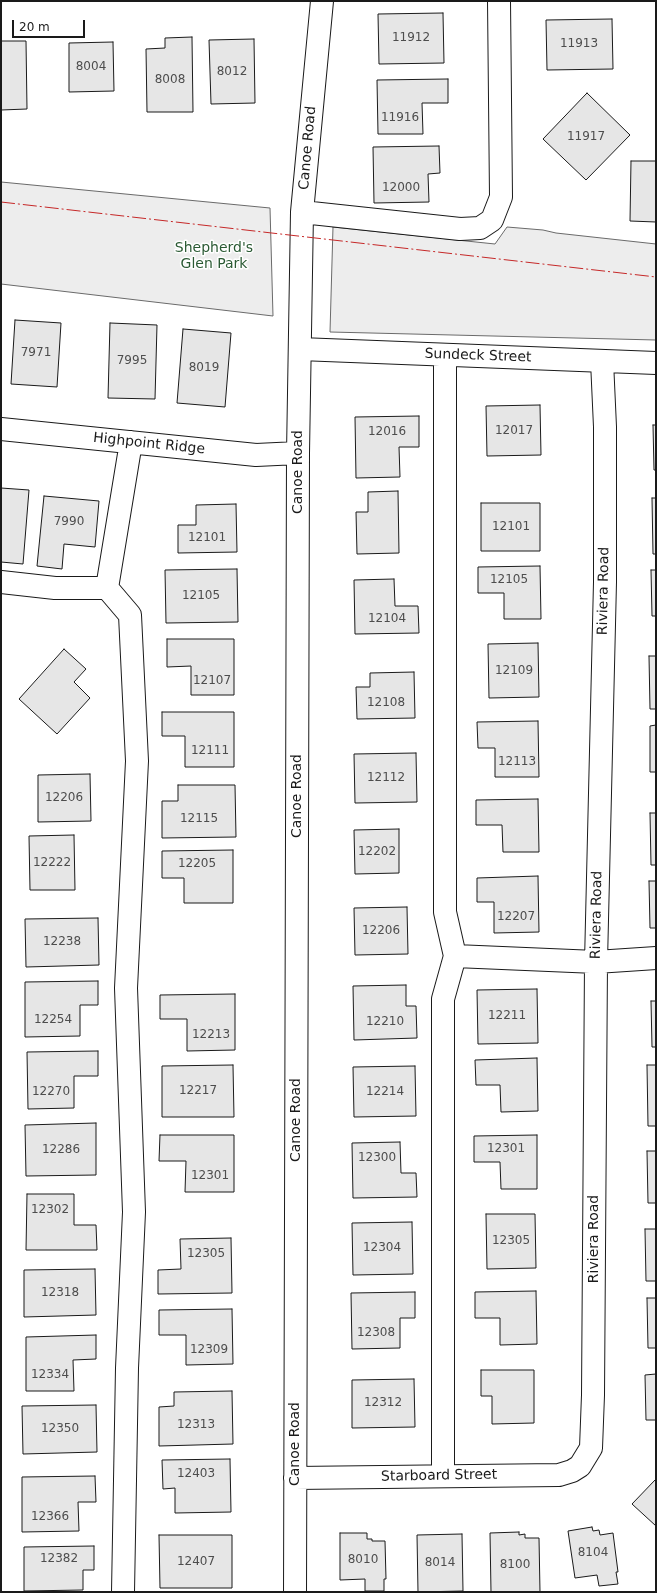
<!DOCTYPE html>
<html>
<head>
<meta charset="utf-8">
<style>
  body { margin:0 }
  #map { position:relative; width:657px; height:1593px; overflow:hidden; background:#fff; font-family:"DejaVu Sans",sans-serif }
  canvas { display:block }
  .frame { position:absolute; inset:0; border:2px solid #1a1a1a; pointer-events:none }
  .scale { position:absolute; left:12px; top:20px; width:73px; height:18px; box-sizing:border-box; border:2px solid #1a1a1a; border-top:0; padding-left:5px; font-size:12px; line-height:14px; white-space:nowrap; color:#1a1a1a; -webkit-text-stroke:3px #fff; paint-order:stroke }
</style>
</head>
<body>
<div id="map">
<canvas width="657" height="1593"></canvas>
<div class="frame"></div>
<div class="scale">20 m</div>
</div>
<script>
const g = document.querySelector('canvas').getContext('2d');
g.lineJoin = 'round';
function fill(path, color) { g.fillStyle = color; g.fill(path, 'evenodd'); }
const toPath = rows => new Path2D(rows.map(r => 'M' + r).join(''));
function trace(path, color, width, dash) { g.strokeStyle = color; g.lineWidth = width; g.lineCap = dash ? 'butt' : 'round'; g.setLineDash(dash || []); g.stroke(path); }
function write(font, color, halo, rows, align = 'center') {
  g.font = font + ' "DejaVu Sans",sans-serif'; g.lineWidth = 3; g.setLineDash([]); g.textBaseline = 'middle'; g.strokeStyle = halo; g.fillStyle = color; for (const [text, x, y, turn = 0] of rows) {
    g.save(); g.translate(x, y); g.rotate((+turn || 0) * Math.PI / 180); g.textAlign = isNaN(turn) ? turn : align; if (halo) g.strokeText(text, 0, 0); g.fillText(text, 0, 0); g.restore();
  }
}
const built = toPath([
  [1,182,270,208,273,316,1,284,1,182],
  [333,227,495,244,507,227,543,230,556,233,656,244,656,340,330,332,333,227]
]);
const building = toPath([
  [443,13,444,63,379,64,378,14,443,13],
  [612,19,613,69,547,70,546,20,612,19],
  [192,37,193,112,147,112,146,49,165,48,165,38,192,37],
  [254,39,255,103,211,104,209,40,254,39],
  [1,41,26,41,27,109,1,110,1,41],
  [113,42,114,91,69,92,69,43,113,42],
  [448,79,448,103,422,103,423,134,378,134,377,80,448,79],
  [587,93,630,135,586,180,543,139,587,93],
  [439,146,440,173,428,174,429,202,374,203,373,147,439,146],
  [631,161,656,161,656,222,630,221,631,161],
  [15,320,61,323,57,387,11,384,15,320],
  [110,323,157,325,155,399,108,398,110,323],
  [183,329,231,333,225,407,177,403,183,329],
  [540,405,541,455,487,456,486,406,540,405],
  [419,416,419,447,399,447,400,477,356,478,355,417,419,416],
  [653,425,656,425,656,470,654,470,653,425],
  [1,488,29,490,23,564,1,562,1,488],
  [398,491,399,553,357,554,356,512,368,512,368,492,398,491],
  [44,496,99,501,95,547,64,544,62,569,37,566,44,496],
  [652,498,656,498,656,554,653,554,652,498],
  [481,503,540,503,540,551,481,551,481,503],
  [236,504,237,552,178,553,178,525,196,525,196,505,236,504],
  [540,566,541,619,504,619,504,593,478,593,478,567,540,566],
  [237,569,238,622,166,623,165,570,237,569],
  [651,570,656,570,656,616,652,616,651,570],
  [394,579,395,606,418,606,419,633,355,634,354,580,394,579],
  [167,639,234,639,234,695,191,695,191,666,167,667,167,639],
  [538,643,539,697,489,698,488,644,538,643],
  [64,649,86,669,74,682,90,698,57,734,19,699,64,649],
  [649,656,656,656,656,709,650,709,649,656],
  [414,672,415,718,357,719,356,687,370,687,370,673,414,672],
  [162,712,234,712,234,767,185,767,185,736,162,736,162,712],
  [538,721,539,777,495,777,495,748,478,748,477,722,538,721],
  [656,725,656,772,650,772,650,726,656,725],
  [416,753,417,802,355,803,354,754,416,753],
  [90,774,91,821,38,822,38,775,90,774],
  [178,785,235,785,236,837,162,838,162,801,178,801,178,785],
  [538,799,539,852,503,852,502,825,476,825,476,800,538,799],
  [650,813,656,813,656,865,651,865,650,813],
  [399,829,399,873,355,874,354,830,399,829],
  [74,835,75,890,30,890,29,836,74,835],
  [233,850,233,903,184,903,184,878,162,878,162,851,233,850],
  [538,876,539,932,494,933,494,902,477,902,477,878,538,876],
  [649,881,656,881,656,928,650,928,649,881],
  [407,907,408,954,355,955,354,908,407,907],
  [98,918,99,965,26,967,25,919,98,918],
  [98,981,98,1005,80,1005,80,1036,25,1037,25,982,98,981],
  [406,985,406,1006,416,1006,417,1038,354,1040,353,986,406,985],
  [537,989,538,1043,478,1044,477,990,537,989],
  [235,994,235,1050,187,1051,187,1019,160,1019,160,995,235,994],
  [651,1001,656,1001,656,1047,652,1047,651,1001],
  [98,1051,98,1076,74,1076,74,1108,28,1109,27,1052,98,1051],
  [537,1058,538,1111,501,1112,500,1085,476,1085,475,1060,537,1058],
  [233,1065,234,1117,162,1117,162,1066,233,1065],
  [647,1065,656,1065,656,1126,648,1126,647,1065],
  [415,1066,416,1116,354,1117,353,1067,415,1066],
  [96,1123,96,1175,26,1176,25,1125,96,1123],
  [160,1135,234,1135,234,1192,185,1192,186,1161,159,1161,160,1135],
  [537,1135,537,1189,501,1189,500,1162,474,1162,474,1136,537,1135],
  [400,1142,401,1173,416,1173,417,1197,353,1198,352,1143,400,1142],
  [647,1151,656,1151,656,1203,648,1203,647,1151],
  [27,1194,74,1194,74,1225,96,1225,97,1250,26,1250,27,1194],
  [486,1214,535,1214,536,1268,487,1269,486,1214],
  [412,1222,413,1274,353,1275,352,1223,412,1222],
  [645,1229,656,1229,656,1281,646,1281,645,1229],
  [231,1238,232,1293,158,1294,158,1270,181,1269,180,1239,231,1238],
  [95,1269,96,1315,24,1317,24,1270,95,1269],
  [536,1291,537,1344,500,1345,500,1318,475,1318,475,1292,536,1291],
  [415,1292,415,1318,400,1318,400,1348,352,1349,351,1293,415,1292],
  [647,1298,656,1298,656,1348,648,1348,647,1298],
  [232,1309,233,1364,186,1365,186,1335,159,1335,159,1310,232,1309],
  [96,1335,96,1359,73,1360,74,1391,26,1391,26,1337,96,1335],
  [481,1370,534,1370,534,1423,492,1424,492,1396,481,1396,481,1370],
  [656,1374,656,1420,646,1420,645,1375,656,1374],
  [414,1379,415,1427,352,1428,352,1380,414,1379],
  [232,1391,233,1444,159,1446,159,1407,174,1406,174,1392,232,1391],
  [96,1405,97,1452,23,1454,22,1406,96,1405],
  [230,1459,231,1512,175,1513,175,1488,163,1489,162,1460,230,1459],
  [95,1476,96,1502,78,1502,79,1531,22,1532,22,1477,95,1476],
  [656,1479,656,1526,632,1504,656,1479],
  [592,1527,593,1531,599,1530,600,1535,613,1533,618,1572,616,1572,618,1584,599,1586,597,1575,575,1578,568,1531,592,1527],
  [519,1532,519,1535,525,1534,525,1538,539,1538,540,1592,491,1592,490,1533,519,1532],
  [340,1533,367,1533,367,1539,372,1539,372,1541,385,1541,386,1579,384,1579,384,1591,365,1591,365,1579,340,1580,340,1533],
  [462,1534,463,1591,418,1592,417,1535,462,1534],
  [159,1535,232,1535,232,1588,160,1588,159,1535],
  [94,1546,94,1570,83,1570,83,1590,24,1591,24,1547,94,1546]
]);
const minor = toPath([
  [302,212,460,229,480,228,492,220,501,197,499,1],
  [300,349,656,363],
  [1,429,256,455,298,453],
  [1,582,55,588,107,588,130,615,137,761,126,988,134,1212,127,1368,123,1592],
  [107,588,131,442],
  [455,956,596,962,656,958],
  [443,1476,443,999,455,956,445,912,445,355],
  [295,1478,559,1475,572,1471,580,1466,591,1448,593,1395,596,962,605,582,605,427,602,361],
  [295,1592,298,453,302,212,322,1]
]);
const power = toPath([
  [1,202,656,277]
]);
const numberNames = [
  ["11912",411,38],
  ["11913",579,44],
  ["8004",91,67],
  ["8012",232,72],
  ["8008",170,80],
  ["11916",400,118],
  ["11917",586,137],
  ["12000",401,188],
  ["7971",36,353],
  ["7995",132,361],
  ["8019",204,368],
  ["12017",514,431],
  ["12016",387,432],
  ["7990",69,522],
  ["12101",511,527],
  ["12101",207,538],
  ["12105",509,580],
  ["12105",201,596],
  ["12104",387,619],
  ["12109",514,671],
  ["12107",212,681],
  ["12108",386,703],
  ["12111",210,751],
  ["12113",517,762],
  ["12112",386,778],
  ["12206",64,798],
  ["12115",199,819],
  ["12202",377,852],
  ["12222",52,863],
  ["12205",197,864],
  ["12207",516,917],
  ["12206",381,931],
  ["12238",62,942],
  ["12211",507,1016],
  ["12254",53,1020],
  ["12210",385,1022],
  ["12213",211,1035],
  ["12217",198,1091],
  ["12270",51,1092],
  ["12214",385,1092],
  ["12301",506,1149],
  ["12286",61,1150],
  ["12300",377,1158],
  ["12301",210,1176],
  ["12302",50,1210],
  ["12305",511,1241],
  ["12304",382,1248],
  ["12305",206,1254],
  ["12318",60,1293],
  ["12308",376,1333],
  ["12309",209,1350],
  ["12334",50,1375],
  ["12312",383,1403],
  ["12313",196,1425],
  ["12350",60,1429],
  ["12403",196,1474],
  ["12366",50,1517],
  ["8104",593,1553],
  ["12382",59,1559],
  ["8010",363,1560],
  ["12407",196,1562],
  ["8014",440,1563],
  ["8100",515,1565]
];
const streetNames = [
  ["Canoe Road",308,148,-85],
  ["Sundeck Street",478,356,2],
  ["Highpoint Ridge",149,444,6],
  ["Canoe Road",298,472,-90],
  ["Riviera Road",604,591,-89],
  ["Canoe Road",297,796,-90],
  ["Riviera Road",597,915,-89],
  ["Canoe Road",296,1120,-90],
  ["Riviera Road",594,1239,-90],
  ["Canoe Road",295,1444,-90],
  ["Starboard Street",439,1476,-1]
];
const parkNames = [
  ["Shepherd's",214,248],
  ["Glen Park",214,264]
];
fill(built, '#ededed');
trace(built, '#6a6a6a', 1);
fill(building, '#e6e6e6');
trace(building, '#1a1a1a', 1);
trace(minor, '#1a1a1a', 24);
trace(minor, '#fff', 22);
trace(power, '#c62828', 1, [14, 3, 2, 3]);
write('12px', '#4d4d4d', null, numberNames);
write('14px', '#1a1a1a', '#fff', streetNames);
write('14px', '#2b5a34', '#fff', parkNames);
</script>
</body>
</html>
